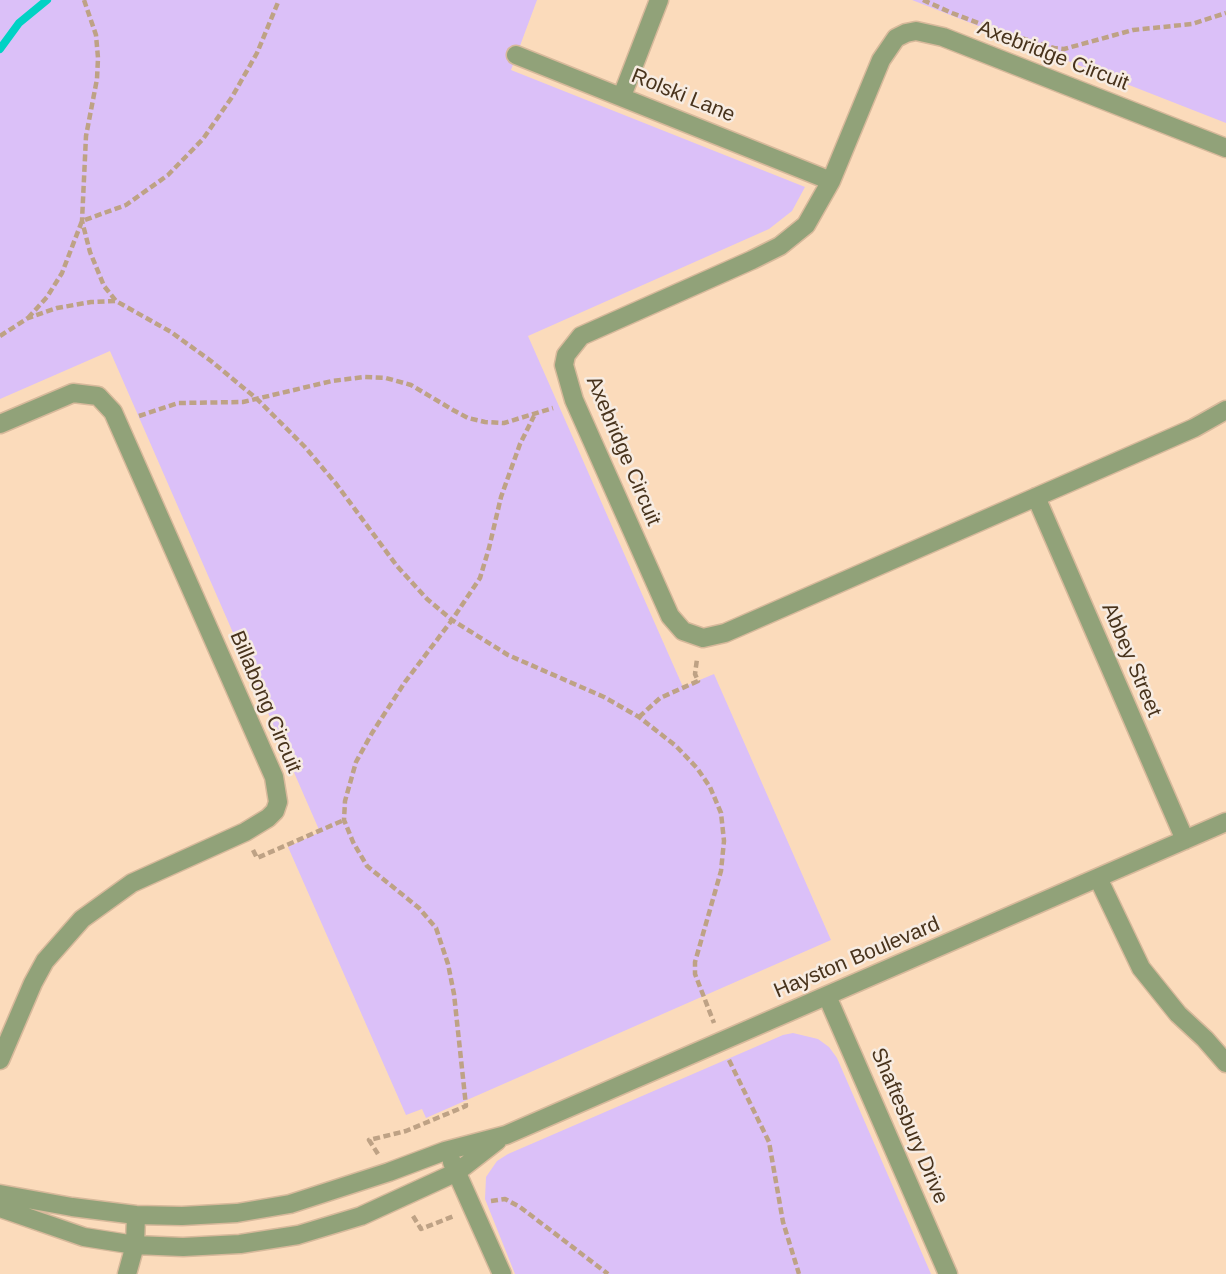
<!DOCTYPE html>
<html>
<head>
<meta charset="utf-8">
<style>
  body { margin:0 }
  canvas { display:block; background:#fbdbbb }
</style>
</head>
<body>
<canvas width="1226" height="1274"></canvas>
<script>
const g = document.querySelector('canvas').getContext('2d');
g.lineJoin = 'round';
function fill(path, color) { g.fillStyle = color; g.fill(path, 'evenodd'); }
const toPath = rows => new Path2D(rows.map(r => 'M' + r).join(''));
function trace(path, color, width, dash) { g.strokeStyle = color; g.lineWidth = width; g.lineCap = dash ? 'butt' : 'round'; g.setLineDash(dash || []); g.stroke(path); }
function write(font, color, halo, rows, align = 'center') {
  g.font = font + ' Arial,sans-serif'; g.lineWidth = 5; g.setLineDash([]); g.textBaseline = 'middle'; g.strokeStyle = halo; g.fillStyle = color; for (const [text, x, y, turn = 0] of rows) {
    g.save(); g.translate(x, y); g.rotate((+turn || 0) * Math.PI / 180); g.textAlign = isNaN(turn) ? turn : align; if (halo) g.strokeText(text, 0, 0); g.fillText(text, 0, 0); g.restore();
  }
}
const green = toPath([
  [0,0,537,0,511,70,805,187,792,211,769,229,528,336,683,687,714,674,831,940,426,1118,422,1109,406,1115,288,847,320,832,110,351,0,399],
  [912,0,1226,0,1226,123],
  [793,1033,818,1039,829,1047,837,1058,931,1274,515,1274,485,1199,486,1177,497,1161,508,1154,783,1035]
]);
const stream = toPath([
  [0,49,19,23,47,0]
]);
const path = toPath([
  [84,0,96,35,98,58,97,79,86,136,82,221,90,252,104,286,116,301,171,332,211,361,257,399,305,447,337,485,397,566,427,599,452,620,508,655,604,697,639,717,676,746,697,768,710,787,721,813,724,841,721,871,695,962,695,974,714,1023],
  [923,0,952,13,1005,33,1054,48,1064,49,1133,30,1192,24,1226,13],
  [28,318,47,297,62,273,82,221,126,205,168,175,203,139,232,97,257,53,279,0],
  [0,336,28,318,57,308,91,302,116,301],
  [139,416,178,403,243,402,332,381,364,377,386,378,411,385,453,410,468,418,485,422,504,423,553,408],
  [639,717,660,698,698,681,695,674,697,659],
  [253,850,257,858,344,820],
  [729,1060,769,1142,783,1222,799,1274],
  [378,1154,369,1140,406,1131,466,1106,454,994,448,964,436,928,419,908,367,866,353,842,344,820,345,801,356,762,372,733,405,682,452,620,480,578,489,548,501,497,520,444,534,416],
  [491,1201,505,1199,520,1207,608,1274],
  [413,1216,421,1229,454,1216]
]);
const minor = toPath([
  [516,55,831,181],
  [622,96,659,0],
  [1226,148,943,37,916,31,906,33,896,38,881,60,831,181,806,225,780,246,752,260,581,336,566,355,564,365,574,400,670,616,683,631,703,638,725,633,1194,428,1226,410],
  [0,424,73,393,98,396,113,412,274,777,278,802,275,811,268,818,245,832,132,883,82,919,45,961,33,983,0,1060],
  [1036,497,1185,840],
  [1098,878,1141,968,1178,1014,1205,1039,1226,1063],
  [827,996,948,1274],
  [452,1162,502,1274],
  [0,1194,72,1207,136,1215,182,1216,237,1213,290,1204,389,1172,445,1151,506,1135,1226,822],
  [0,1208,84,1237,135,1245,183,1247,240,1244,298,1235,361,1216,457,1172,497,1141],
  [127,1274,135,1245,136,1215]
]);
const streetNames = [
  ["Axebridge Circuit",1053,56,21],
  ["Rolski Lane",683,96,22],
  ["Axebridge Circuit",623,451,67],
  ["Abbey Street",1131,660,67],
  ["Billabong Circuit",265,702,67],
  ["Hayston Boulevard",857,958,-23],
  ["Shaftesbury Drive",909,1126,67]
];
fill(green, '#dbc0f8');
trace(stream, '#00d2c4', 8);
trace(minor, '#d7b99b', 21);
trace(path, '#bea285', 4.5, [7, 3.5]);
trace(minor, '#91a279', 18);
write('21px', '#48331c', '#f7ece2', streetNames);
</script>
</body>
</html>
